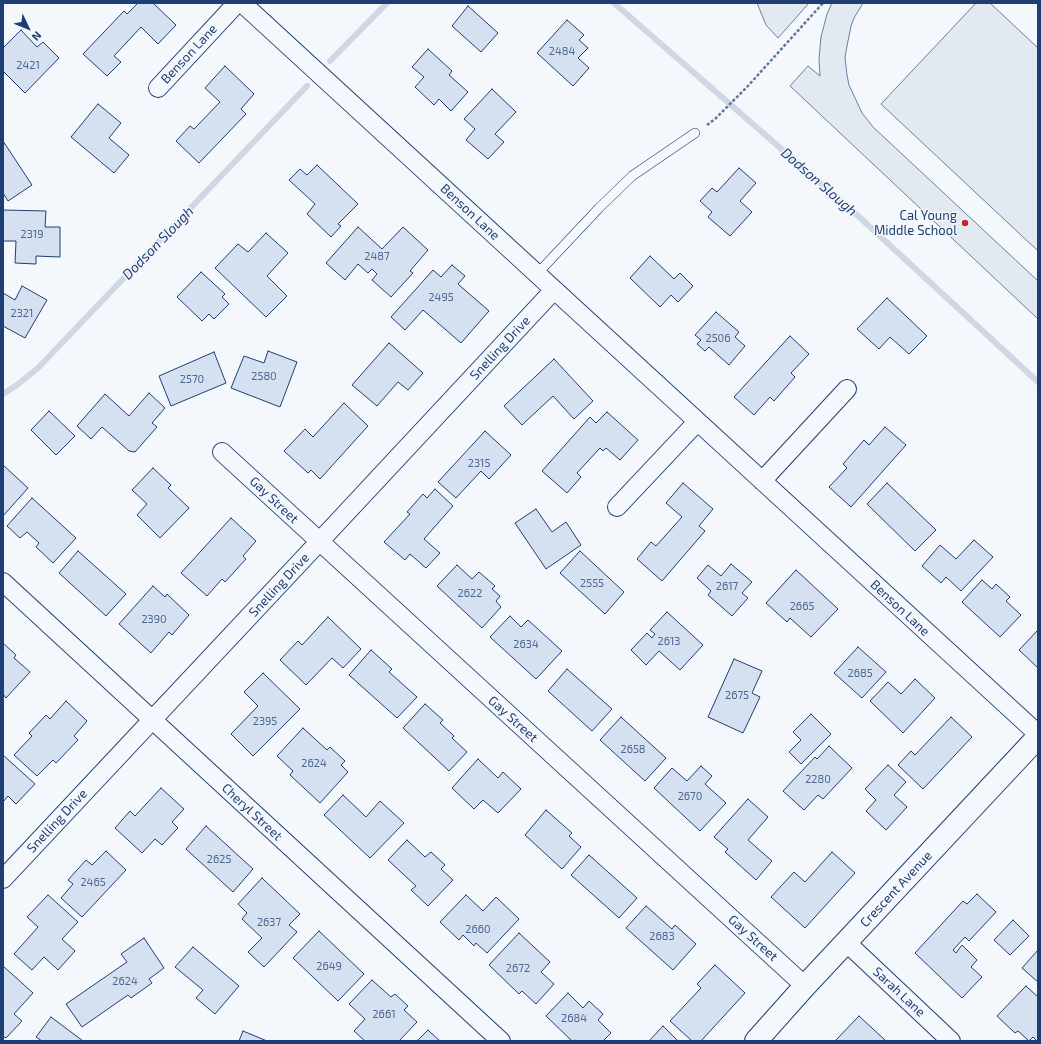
<!DOCTYPE html>
<html>
<head>
<meta charset="utf-8">
<style>
  body { margin:0 }
  #map { position:relative; width:1041px; height:1044px; overflow:hidden; background:#f4f7fb; font-family:"Exo 2",sans-serif }
  canvas { display:block }
  .frame { position:absolute; inset:0; border:4px solid #1d3f73; pointer-events:none }
  .north { position:absolute; left:8px; top:8px; width:40px; height:40px; -webkit-text-stroke:3px #f4f7fb; paint-order:stroke; rotate:133deg; font-size:11px; font-weight:700; line-height:16px; text-align:center; color:#1d3f73 }
  .north::after { content:''; display:block; margin:auto; width:14px; height:18px; background:#1d3f73; clip-path:polygon(50% 0,100% 100%,50% 72%,0 100%) }
</style>
</head>
<body>
<div id="map">
<canvas width="1041" height="1044"></canvas>
<div class="frame"></div>
<div class="north">N</div>
</div>
<script>
const g = document.querySelector('canvas').getContext('2d');
g.lineJoin = 'round';
function fill(path, color) { g.fillStyle = color; g.fill(path, 'evenodd'); }
const toPath = rows => new Path2D(rows.map(r => 'M' + r).join(''));
function trace(path, color, width, dash) { g.strokeStyle = color; g.lineWidth = width; g.lineCap = dash ? 'butt' : 'round'; g.setLineDash(dash || []); g.stroke(path); }
function write(font, color, halo, rows, align = 'center') {
  g.font = font + ' "Exo 2",sans-serif'; g.lineWidth = 3; g.setLineDash([]); g.textBaseline = 'middle'; g.strokeStyle = halo; g.fillStyle = color; for (const [text, x, y, turn = 0] of rows) {
    g.save(); g.translate(x, y); g.rotate((+turn || 0) * Math.PI / 180); g.textAlign = isNaN(turn) ? turn : align; if (halo) g.strokeText(text, 0, 0); g.fillText(text, 0, 0); g.restore();
  }
}
const green = toPath([
  [757,3,809,3,778,38,766,25,757,3],
  [832,3,863,3,854,18,851,26,847,46,845,57,847,75,849,85,862,113,873,127,1038,281,1038,319,790,86,808,66,820,76,819,59,821,37,827,14,832,3],
  [976,3,990,3,1038,48,1038,251,881,104,976,3]
]);
const stream = toPath([
  [614,3,856,214,1038,382],
  [330,61,387,3],
  [3,394,17,385,38,368,307,86]
]);
const building = toPath([
  [138,3,153,3,176,25,158,44,141,27,114,56,121,62,107,76,83,54,124,11,127,14,138,3],
  [468,6,498,33,481,52,452,26,468,6],
  [567,20,584,35,579,40,588,48,578,58,589,68,573,86,537,53,567,20],
  [21,30,37,47,43,42,59,58,25,93,3,71,3,48,21,30],
  [428,49,452,71,449,75,468,92,451,111,439,99,434,105,415,87,424,77,412,67,428,49],
  [225,66,254,94,241,109,246,114,199,163,176,141,190,126,194,129,220,102,205,88,225,66],
  [492,89,516,112,495,134,504,142,488,159,466,140,475,129,464,119,492,89],
  [98,104,121,123,109,138,129,155,114,173,71,137,98,104],
  [3,141,32,185,8,201,3,193,3,141],
  [317,165,358,204,338,224,341,226,331,237,307,214,315,204,289,180,300,169,307,175,317,165],
  [739,168,756,183,740,201,752,212,730,236,708,217,712,212,700,201,712,188,717,192,739,168],
  [3,210,46,211,45,227,60,227,60,257,36,256,36,264,15,263,16,241,3,241,3,210],
  [358,227,382,249,403,227,428,250,410,271,413,273,391,297,372,280,377,274,372,269,368,273,358,264,345,280,326,263,358,227],
  [266,233,288,253,267,276,287,296,266,317,215,268,238,244,248,252,266,233],
  [650,256,674,279,680,273,693,286,678,302,671,295,660,307,630,278,650,256],
  [452,265,465,276,458,284,489,311,461,343,423,310,405,330,391,317,433,270,441,277,452,265],
  [201,272,225,294,222,297,229,304,214,319,209,314,202,321,177,297,201,272],
  [22,286,47,300,25,338,3,326,3,293,15,300,22,286],
  [887,298,927,336,909,354,890,337,879,349,857,329,887,298],
  [716,312,739,332,735,337,745,346,729,365,709,347,705,351,697,344,701,340,695,335,716,312],
  [790,336,809,354,791,373,795,377,774,401,770,397,754,415,734,397,790,336],
  [389,343,423,373,408,390,398,382,377,406,352,385,389,343],
  [268,351,297,362,280,407,231,388,244,356,264,363,268,351],
  [214,352,226,383,171,406,159,376,214,352],
  [554,359,593,401,574,419,553,396,522,425,504,406,554,359],
  [149,393,165,408,152,423,157,427,135,452,129,451,102,427,91,439,77,426,105,394,129,416,149,393],
  [344,403,368,426,320,479,311,470,308,473,284,451,305,429,313,437,344,403],
  [49,411,75,436,56,455,31,430,49,411],
  [607,412,638,440,620,460,606,448,603,451,600,448,577,473,581,477,567,493,542,471,590,417,596,423,607,412],
  [885,427,906,445,851,507,829,487,847,468,843,464,864,440,869,445,885,427],
  [485,431,511,455,489,479,481,471,456,498,438,482,485,431],
  [3,465,28,488,3,516,3,465],
  [153,468,171,485,168,488,189,508,160,538,137,515,147,504,132,490,153,468],
  [683,483,713,509,699,526,705,531,662,581,637,559,651,542,656,546,682,517,666,503,683,483],
  [887,483,936,530,915,551,867,504,887,483],
  [435,489,453,506,424,539,440,553,426,568,410,554,405,560,384,542,410,514,407,512,423,494,427,498,435,489],
  [32,498,76,538,53,563,36,547,39,543,27,532,20,538,7,526,32,498],
  [536,509,552,532,566,522,581,545,546,569,515,523,536,509],
  [231,518,256,541,243,556,246,559,225,582,222,579,207,596,181,573,231,518],
  [974,540,993,557,961,591,946,577,941,583,922,566,940,545,956,559,974,540],
  [78,551,126,594,106,616,59,573,78,551],
  [580,551,624,592,605,614,560,573,580,551],
  [731,564,752,582,742,593,748,598,732,616,708,595,711,591,697,578,708,565,721,576,731,564],
  [457,565,472,579,479,572,495,586,492,589,500,596,496,601,501,607,482,628,437,586,457,565],
  [796,570,838,609,811,637,790,618,787,622,766,603,796,570],
  [982,580,992,589,996,584,1010,597,1006,601,1021,615,1000,637,962,602,982,580],
  [153,586,165,597,167,594,189,615,172,635,169,632,151,653,119,624,153,586],
  [667,612,703,645,680,670,659,651,646,665,631,650,647,633,652,638,655,634,650,630,667,612],
  [510,616,521,627,528,620,562,651,536,679,490,637,510,616],
  [328,617,361,649,343,668,332,658,306,685,280,660,298,641,302,645,328,617],
  [1038,630,1038,668,1019,650,1038,630],
  [3,643,16,655,14,658,30,672,6,698,3,694,3,643],
  [858,647,886,672,862,698,834,673,858,647],
  [371,650,392,669,389,672,417,697,397,718,349,675,371,650],
  [734,659,762,671,752,693,760,697,743,733,708,717,734,659],
  [567,669,612,709,592,731,548,691,567,669],
  [263,673,300,709,253,756,231,734,258,706,244,692,263,673],
  [915,679,935,698,903,733,870,701,888,682,901,694,915,679],
  [66,701,87,721,74,736,78,740,56,763,53,760,37,776,14,755,32,736,29,733,46,715,50,719,66,701],
  [425,704,443,720,440,723,454,736,452,738,467,752,449,771,403,728,425,704],
  [811,714,831,734,801,764,789,752,801,740,793,732,811,714],
  [621,717,666,758,645,781,600,740,621,717],
  [951,717,972,737,923,789,898,765,911,751,915,755,951,717],
  [303,728,327,750,330,747,345,761,341,765,348,772,320,803,290,775,293,771,277,756,303,728],
  [829,746,852,768,823,799,818,795,804,810,783,791,815,757,817,759,829,746],
  [3,755,35,784,16,804,8,796,3,802,3,755],
  [478,759,498,778,503,772,521,789,498,813,483,800,474,809,452,788,478,759],
  [888,765,906,782,894,795,907,807,886,830,866,811,876,800,865,789,888,765],
  [701,766,712,776,705,784,726,803,700,831,654,788,672,768,687,781,701,766],
  [161,788,184,809,172,822,178,828,162,845,155,839,142,853,115,828,130,811,135,816,161,788],
  [343,795,366,817,380,801,404,823,370,858,324,815,343,795],
  [748,799,768,817,748,840,772,861,756,880,725,852,728,849,714,837,748,799],
  [546,810,572,833,569,836,581,847,562,869,525,835,546,810],
  [206,826,253,869,233,892,186,849,206,826],
  [407,840,425,857,431,852,445,865,441,869,453,880,428,906,411,890,416,886,388,860,407,840],
  [106,851,126,870,82,917,61,898,73,884,68,880,86,860,92,865,106,851],
  [832,852,855,873,805,928,771,897,794,872,805,882,832,852],
  [589,855,637,898,619,918,571,875,589,855],
  [262,878,300,914,289,925,297,932,264,967,248,952,262,938,242,919,247,913,238,904,262,878],
  [977,894,996,912,969,941,965,937,953,950,956,953,962,945,977,960,971,967,982,977,962,998,915,953,963,901,967,904,977,894],
  [48,895,78,922,62,939,75,951,58,970,44,957,32,970,14,954,38,927,27,917,48,895],
  [466,895,483,911,496,897,519,919,487,953,476,943,474,946,463,935,459,940,440,922,466,895],
  [646,906,672,929,675,925,696,944,673,970,626,928,646,906],
  [1013,920,1029,936,1010,955,994,940,1013,920],
  [319,931,364,974,338,1001,293,958,319,931],
  [519,933,550,962,541,972,554,984,536,1004,522,991,519,994,489,965,519,933],
  [144,938,164,968,149,979,152,983,131,998,128,995,82,1027,66,1004,127,962,121,954,144,938],
  [193,947,239,986,215,1014,196,998,203,990,175,967,193,947],
  [1038,950,1038,982,1022,968,1038,950],
  [715,965,745,993,701,1041,692,1041,670,1021,701,988,697,984,715,965],
  [3,966,33,993,14,1014,22,1021,6,1038,3,1036,3,966],
  [372,980,391,997,395,994,408,1006,404,1010,417,1022,399,1041,365,1041,354,1031,365,1019,349,1004,372,980],
  [1026,986,1038,997,1038,1041,1037,1041,1033,1037,1029,1041,1018,1031,1015,1033,997,1016,1026,986],
  [568,993,583,1008,589,1001,603,1014,598,1020,611,1033,603,1041,577,1041,575,1040,574,1041,572,1041,546,1016,568,993],
  [859,1016,886,1041,835,1041,859,1016],
  [51,1017,83,1041,42,1041,36,1037,51,1017],
  [663,1026,678,1041,649,1041,663,1026],
  [428,1030,440,1041,417,1041,428,1030],
  [243,1031,267,1041,239,1041,243,1031]
]);
const path = toPath([
  [707,125,715,119,747,87,823,3]
]);
const service = toPath([
  [537,274,599,208,632,176,695,133]
]);
const minor = toPath([
  [242,3,1038,734],
  [158,88,237,3],
  [222,452,805,986],
  [762,481,847,389],
  [617,507,697,422],
  [3,582,501,1041],
  [3,879,319,542,554,290],
  [846,942,951,1041]
]);
const tertiary = toPath([
  [756,1041,805,986,1038,737]
]);
const markers = [
  [965,223,4,"#c62828"]
];
const numberNames = [
  ["2484",562,51],
  ["2421",28,65],
  ["2319",32,234],
  ["2487",377,256],
  ["2495",441,297],
  ["2321",22,313],
  ["2506",718,338],
  ["2580",264,376],
  ["2570",192,379],
  ["2315",479,463],
  ["2555",592,583],
  ["2617",727,586],
  ["2622",470,593],
  ["2665",802,606],
  ["2390",154,619],
  ["2613",669,641],
  ["2634",526,644],
  ["2685",860,673],
  ["2675",737,695],
  ["2395",265,721],
  ["2658",633,749],
  ["2624",314,763],
  ["2280",818,779],
  ["2670",690,796],
  ["2625",219,859],
  ["2465",93,882],
  ["2637",269,922],
  ["2660",478,929],
  ["2683",662,936],
  ["2649",329,966],
  ["2672",518,968],
  ["2624",125,981],
  ["2661",384,1014],
  ["2684",574,1018]
];
const streetNames = [
  ["Benson Lane",189,54,-47],
  ["Benson Lane",470,212,43],
  ["Snelling Drive",500,348,-47],
  ["Gay Street",274,500,43],
  ["Snelling Drive",279,585,-47],
  ["Benson Lane",900,608,43],
  ["Gay Street",513,719,42],
  ["Cheryl Street",252,812,43],
  ["Snelling Drive",57,821,-47],
  ["Crescent Avenue",896,889,-47],
  ["Gay Street",753,938,42],
  ["Sarah Lane",899,992,43]
];
const poiNames = [
  ["Cal Young",957,216],
  ["Middle School",957,231]
];
const waterNames = [
  ["Dodson Slough",819,182,41],
  ["Dodson Slough",158,243,-46]
];
fill(green, '#e3e9f0');
trace(green, '#687fa3', 1);
trace(stream, '#cfd7e4', 6);
fill(building, '#d5e0f0');
trace(building, '#1d3f73', 1);
trace(service, '#1d3f73', 10);
trace(minor, '#1d3f73', 20);
trace(tertiary, '#1d3f73', 24);
trace(path, '#5e769c', 2.5, [3, 2]);
trace(service, '#f4f7fb', 9);
trace(minor, '#f4f7fb', 18);
trace(tertiary, '#f4f7fb', 22);
for (const [x, y, r, color] of markers) { const dot = new Path2D(); dot.arc(x, y, r, 0, 2 * Math.PI); g.fillStyle = color; g.fill(dot); trace(dot, '#f4f7fb', 1.5); }
write('11px', '#4b6792', null, numberNames);
write('13px', '#1d3f73', '#f4f7fb', streetNames);
write('13px', '#1d3f73', '#f4f7fb', poiNames, 'right');
write('italic 14px', '#1d3f73', '#f4f7fb', waterNames);
</script>
</body>
</html>
